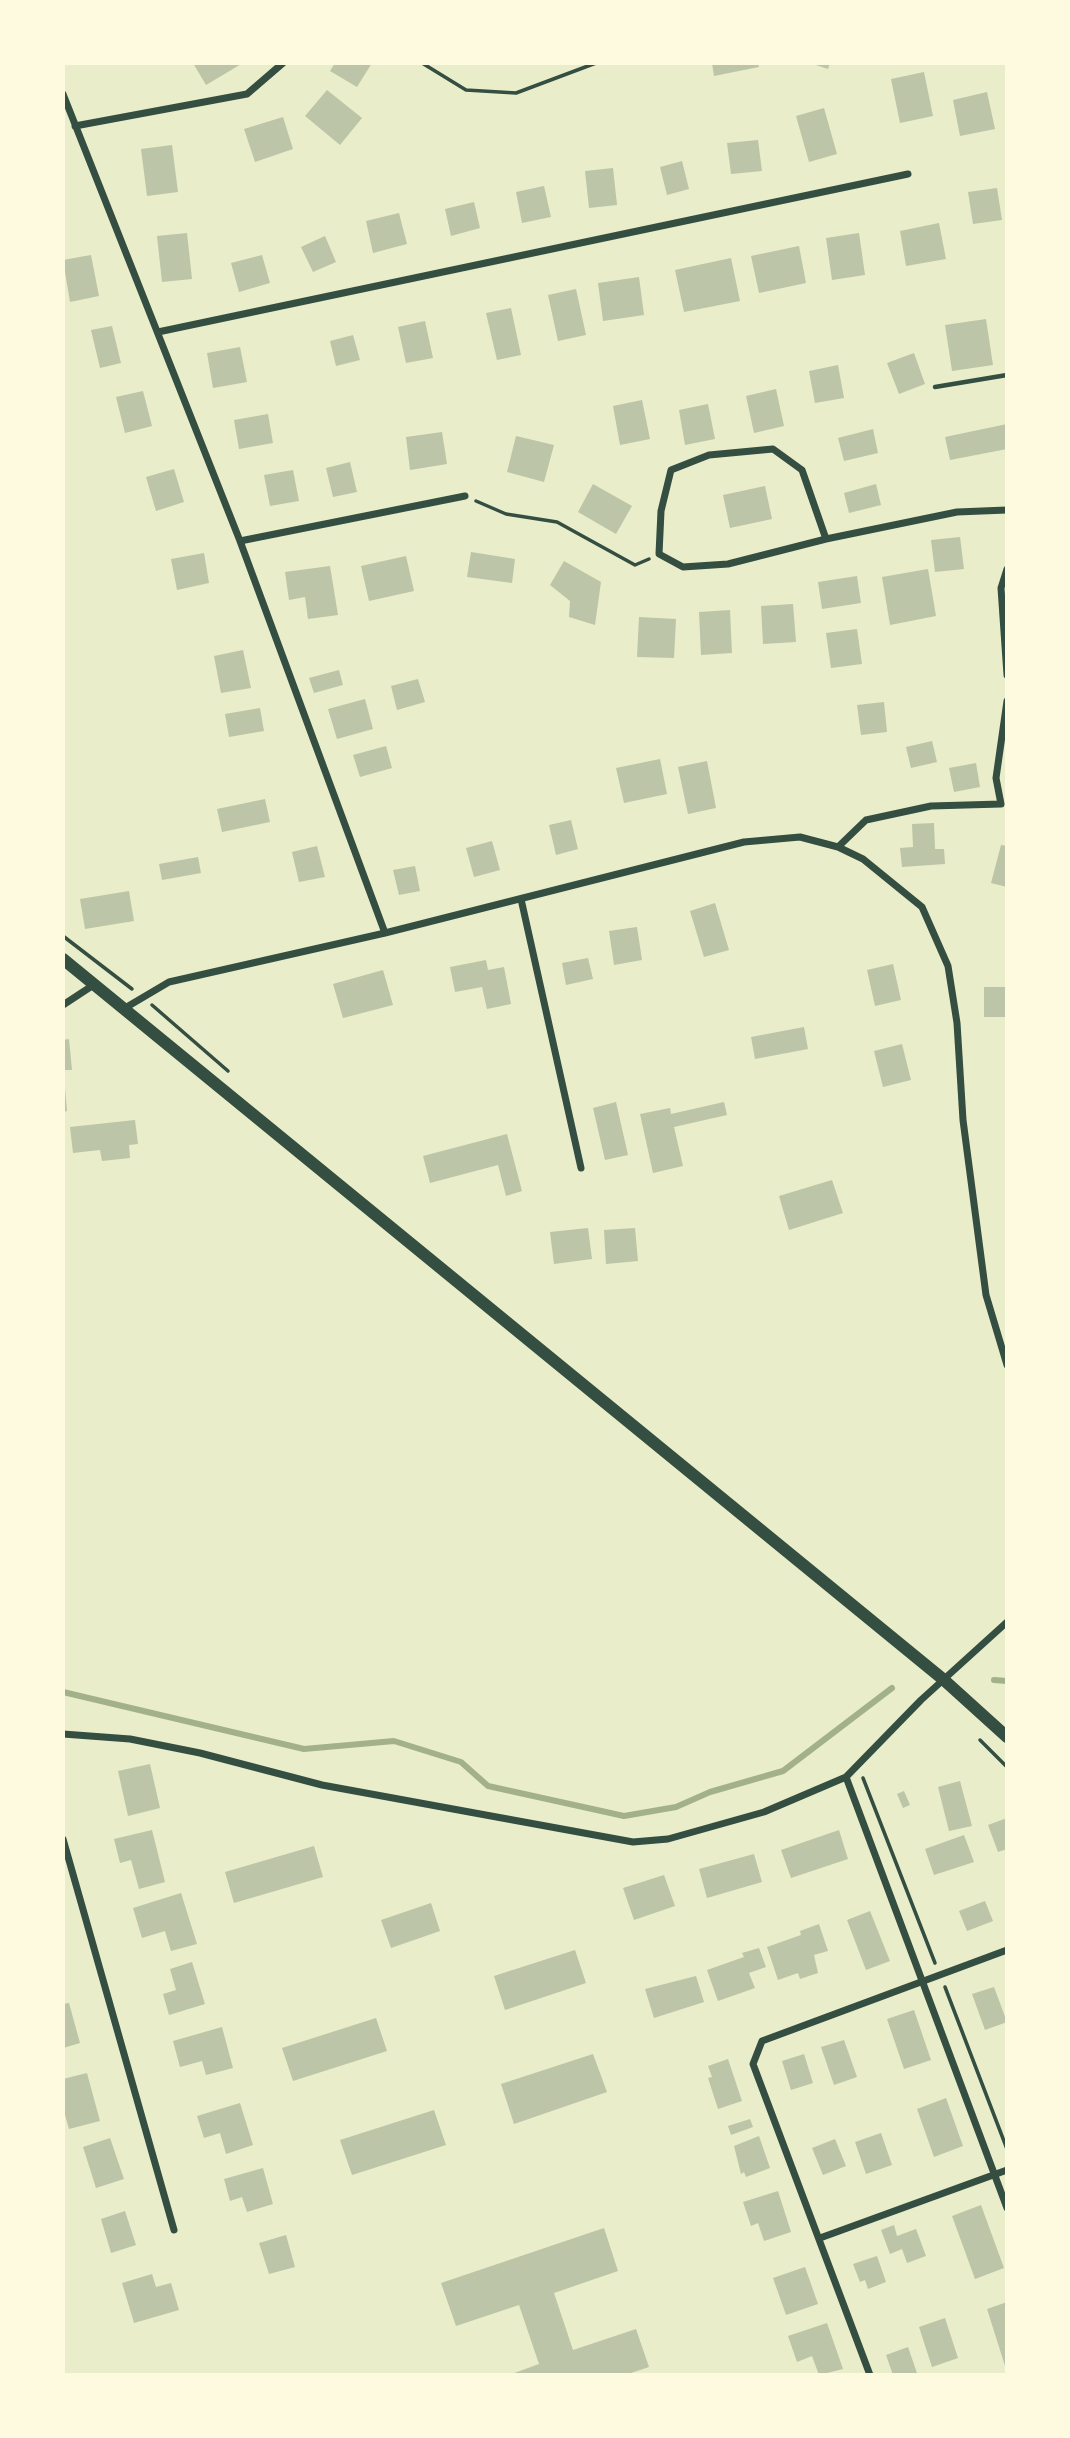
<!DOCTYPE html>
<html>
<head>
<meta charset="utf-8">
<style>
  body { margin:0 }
  #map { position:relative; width:1070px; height:2438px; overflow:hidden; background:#e9edc9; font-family:"Public Sans",sans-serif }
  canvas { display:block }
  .frame { position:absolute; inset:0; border:65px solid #fefae0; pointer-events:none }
</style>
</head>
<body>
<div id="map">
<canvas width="1070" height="2438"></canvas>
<div class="frame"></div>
</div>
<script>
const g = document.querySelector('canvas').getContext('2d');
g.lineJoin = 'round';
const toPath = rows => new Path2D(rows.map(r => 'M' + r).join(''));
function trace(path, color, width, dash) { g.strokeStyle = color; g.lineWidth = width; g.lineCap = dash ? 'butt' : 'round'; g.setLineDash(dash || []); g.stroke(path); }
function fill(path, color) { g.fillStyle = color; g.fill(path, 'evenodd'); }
const stream = toPath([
  [994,1680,1007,1681],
  [63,1692,304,1749,394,1741,461,1762,488,1786,624,1816,676,1807,710,1792,783,1771,892,1688]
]);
const building = toPath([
  [193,63,243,63,206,85],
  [335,63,372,63,357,87,330,71],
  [712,63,758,63,759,67,714,76],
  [810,63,830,63,828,69],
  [924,72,933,116,900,123,891,79],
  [327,90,362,118,340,145,305,116],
  [987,92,995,129,960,136,953,100],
  [824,108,837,154,809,162,796,116],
  [283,117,293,149,255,162,244,129],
  [758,140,762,171,731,174,727,143],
  [172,145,178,192,147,196,141,149],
  [682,161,689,189,667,195,660,167],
  [613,168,617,205,589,208,585,171],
  [544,186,551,217,522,223,516,192],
  [997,188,1002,220,973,224,968,192],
  [474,202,480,228,451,236,445,209],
  [399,213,407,244,373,253,366,221],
  [939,223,946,259,906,266,900,231],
  [187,233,192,279,162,282,157,236],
  [859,233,865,275,832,280,826,238],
  [325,236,336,262,313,272,301,247],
  [799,246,806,283,759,293,751,256],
  [91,255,99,296,70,302,63,260],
  [262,255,270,283,239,292,231,263],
  [731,258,740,301,684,312,675,270],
  [639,277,644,315,603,321,598,283],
  [576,289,586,335,558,341,548,295],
  [511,308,521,355,497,360,486,313],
  [986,319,993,365,952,371,945,325],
  [425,321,433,358,406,363,398,327],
  [112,326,121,363,100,368,91,330],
  [353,335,360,360,336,366,330,341],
  [240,347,247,382,213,388,207,353],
  [914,353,925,384,899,394,887,363],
  [838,365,844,398,815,403,809,371],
  [776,389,784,426,754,433,746,396],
  [143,391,152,426,125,433,116,397],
  [642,400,650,439,620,445,613,406],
  [708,404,715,439,685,445,679,410],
  [268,414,273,443,239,449,234,420],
  [1007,424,1007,449,950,460,945,437],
  [873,429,878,453,844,461,838,438],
  [442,432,447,464,410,470,406,437],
  [516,436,554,445,544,482,507,472],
  [350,462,357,492,333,497,326,468],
  [174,469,184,502,156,511,146,477],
  [293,470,299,501,270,506,264,475],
  [593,484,632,506,616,534,578,512],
  [876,484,881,505,849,513,844,493],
  [765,486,772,519,730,528,723,495],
  [960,537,964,569,935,572,931,540],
  [471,552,515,559,512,583,467,577],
  [204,553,209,583,177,590,171,559],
  [406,556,414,591,369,601,361,566],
  [564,561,601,582,595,625,569,617,570,601,550,585],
  [330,566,338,615,308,619,305,597,289,600,285,572],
  [928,569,936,616,890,625,882,577],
  [857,576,861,603,822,609,818,582],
  [793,604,796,642,763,644,761,606],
  [730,610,732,653,701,655,699,612],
  [639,617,676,619,674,658,637,657],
  [857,629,862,664,831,668,826,633],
  [243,650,251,688,221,693,214,656],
  [339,670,343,685,314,693,309,678],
  [418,679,425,702,397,710,391,686],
  [365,699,373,729,337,739,328,709],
  [884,702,887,732,861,735,857,705],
  [260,708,264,731,229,737,225,714],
  [932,741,937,762,911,768,906,747],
  [386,746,392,768,360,777,353,755],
  [660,759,667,794,624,803,616,768],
  [707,761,716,808,688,814,678,767],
  [976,763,980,787,954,792,949,768],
  [265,799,270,822,222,832,217,809],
  [571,820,578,849,556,855,549,825],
  [934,823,935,849,944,849,945,864,902,867,900,848,913,847,912,824],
  [492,841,500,870,474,877,466,848],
  [1001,845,1007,846,1007,887,991,883],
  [317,846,325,877,299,882,292,852],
  [198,857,201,873,162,880,159,864],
  [415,866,420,891,399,895,393,870],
  [129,891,134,921,85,929,80,899],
  [715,903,729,950,704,957,690,911],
  [637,927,642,960,614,965,609,931],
  [588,958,593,979,566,985,562,963],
  [486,960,488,970,504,967,511,1004,487,1009,482,987,455,992,450,967],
  [893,964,901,1000,875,1006,867,970],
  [383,970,393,1005,343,1018,333,984],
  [984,987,1007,987,1007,1017,984,1017],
  [804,1027,808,1049,755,1059,751,1037],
  [69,1039,72,1070,63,1070,63,1040],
  [902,1044,911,1080,883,1087,874,1051],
  [63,1088,65,1088,67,1111,63,1112],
  [616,1102,628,1155,605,1160,593,1108],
  [724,1102,727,1115,674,1127,683,1166,653,1173,640,1114,670,1108,671,1114],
  [135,1120,138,1144,129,1145,130,1158,102,1161,100,1150,73,1153,70,1127],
  [507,1134,522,1191,506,1196,498,1165,430,1183,423,1156],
  [832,1180,843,1213,789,1230,779,1196],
  [588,1228,592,1259,554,1264,550,1232],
  [635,1228,638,1261,606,1264,604,1230],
  [150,1764,160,1808,128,1816,118,1771],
  [960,1781,972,1826,949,1831,938,1787],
  [904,1791,910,1805,903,1808,897,1794],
  [1007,1818,1007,1849,998,1852,988,1825],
  [152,1830,165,1882,139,1889,131,1860,120,1863,114,1839],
  [839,1830,848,1859,791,1878,781,1850],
  [964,1835,974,1862,934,1875,925,1849],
  [314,1846,323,1877,234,1903,225,1872],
  [754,1854,762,1882,707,1898,699,1869],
  [664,1875,675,1906,634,1920,623,1888],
  [181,1893,197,1944,171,1951,165,1931,142,1938,133,1908],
  [985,1901,993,1921,967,1931,959,1911],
  [431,1903,440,1931,391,1948,381,1920],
  [870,1911,890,1961,866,1970,847,1920],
  [819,1924,828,1951,814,1955,818,1973,800,1979,798,1973,778,1980,767,1947,801,1935,800,1931],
  [759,1948,766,1967,749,1973,755,1988,718,2001,707,1970,744,1957,742,1953],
  [575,1950,586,1983,505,2010,494,1976],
  [192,1962,205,2004,169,2015,163,1994,176,1990,170,1969],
  [696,1976,704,2002,654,2018,645,1989],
  [994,1987,1007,2022,985,2030,972,1994],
  [69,2003,80,2043,63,2048,63,2004],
  [914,2010,931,2060,904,2069,887,2019],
  [376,2018,387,2051,293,2081,282,2048],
  [222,2027,233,2068,206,2075,202,2061,180,2067,173,2041],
  [844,2040,857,2077,834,2085,821,2047],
  [593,2054,607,2092,514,2124,501,2084],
  [804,2054,813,2083,791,2090,782,2061],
  [728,2059,742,2101,718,2109,708,2078,712,2077,708,2066],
  [87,2073,100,2121,69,2129,63,2108,63,2079],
  [946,2098,963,2146,934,2157,917,2109],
  [240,2103,253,2145,226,2154,220,2133,204,2138,197,2116],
  [434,2110,446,2145,352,2175,340,2140],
  [750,2119,753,2127,731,2135,728,2126],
  [881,2133,892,2165,866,2174,855,2142],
  [759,2136,770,2168,746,2177,744,2172,741,2174,734,2146],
  [110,2138,124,2179,96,2188,83,2147],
  [835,2139,846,2166,823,2175,812,2148],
  [263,2168,273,2204,247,2212,242,2197,230,2201,224,2179],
  [778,2191,791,2232,764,2241,758,2223,751,2226,743,2202],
  [981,2205,1004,2268,975,2279,952,2216],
  [125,2211,136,2245,111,2253,101,2219],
  [894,2225,897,2236,916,2229,926,2256,907,2263,902,2249,890,2254,881,2230],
  [604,2228,618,2271,554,2293,573,2350,636,2329,649,2367,625,2375,509,2375,539,2364,519,2305,456,2326,441,2283],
  [286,2235,295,2267,269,2274,259,2243],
  [877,2256,886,2282,868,2289,865,2280,860,2282,853,2264],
  [805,2267,818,2304,786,2315,773,2278],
  [152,2274,156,2287,171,2283,179,2310,134,2323,122,2283],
  [1007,2302,1007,2369,1006,2369,987,2309],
  [945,2318,958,2358,932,2367,919,2327],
  [827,2323,843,2369,819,2375,812,2356,797,2362,788,2336],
  [908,2347,917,2373,893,2375,886,2355]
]);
const path = toPath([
  [422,63,466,90,516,93,596,63],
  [476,501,506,514,557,522,635,565,649,559],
  [63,936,132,989],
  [152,1005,228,1071],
  [980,1740,1007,1767],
  [863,1778,935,1963],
  [945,1987,1007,2149]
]);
const service = toPath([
  [935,387,1007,375]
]);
const minor = toPath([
  [63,94,240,541,385,933],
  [75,126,247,94,283,63],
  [158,332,908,174],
  [826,539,802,470,773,449,709,455,671,470,661,511,659,554,683,567,728,564,826,539,957,512,1007,510],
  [240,541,465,496],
  [1007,569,1001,588,1007,675],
  [838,847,866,820,931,806,1001,804,996,778,1007,701],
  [521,899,581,1168],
  [63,1005,95,984],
  [125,1008,169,982,385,933,744,842,800,837,838,847,863,859,922,907,948,966,957,1023,963,1120,986,1295,1007,1365],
  [63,1734,130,1739,200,1753,322,1785,633,1842,668,1839,764,1812,846,1777,921,1700,1007,1622],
  [846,1777,1007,2208],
  [63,1839,174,2230],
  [820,2238,1007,2170],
  [870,2375,753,2064,762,2041,1007,1950]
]);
const secondary = toPath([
  [63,959,944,1680,1007,1737]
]);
trace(stream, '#a3b18a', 6);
fill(building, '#bcc5a7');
trace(path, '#344e41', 3.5);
trace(service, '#344e41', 4.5);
trace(minor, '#344e41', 7);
trace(secondary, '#344e41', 12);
</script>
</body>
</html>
